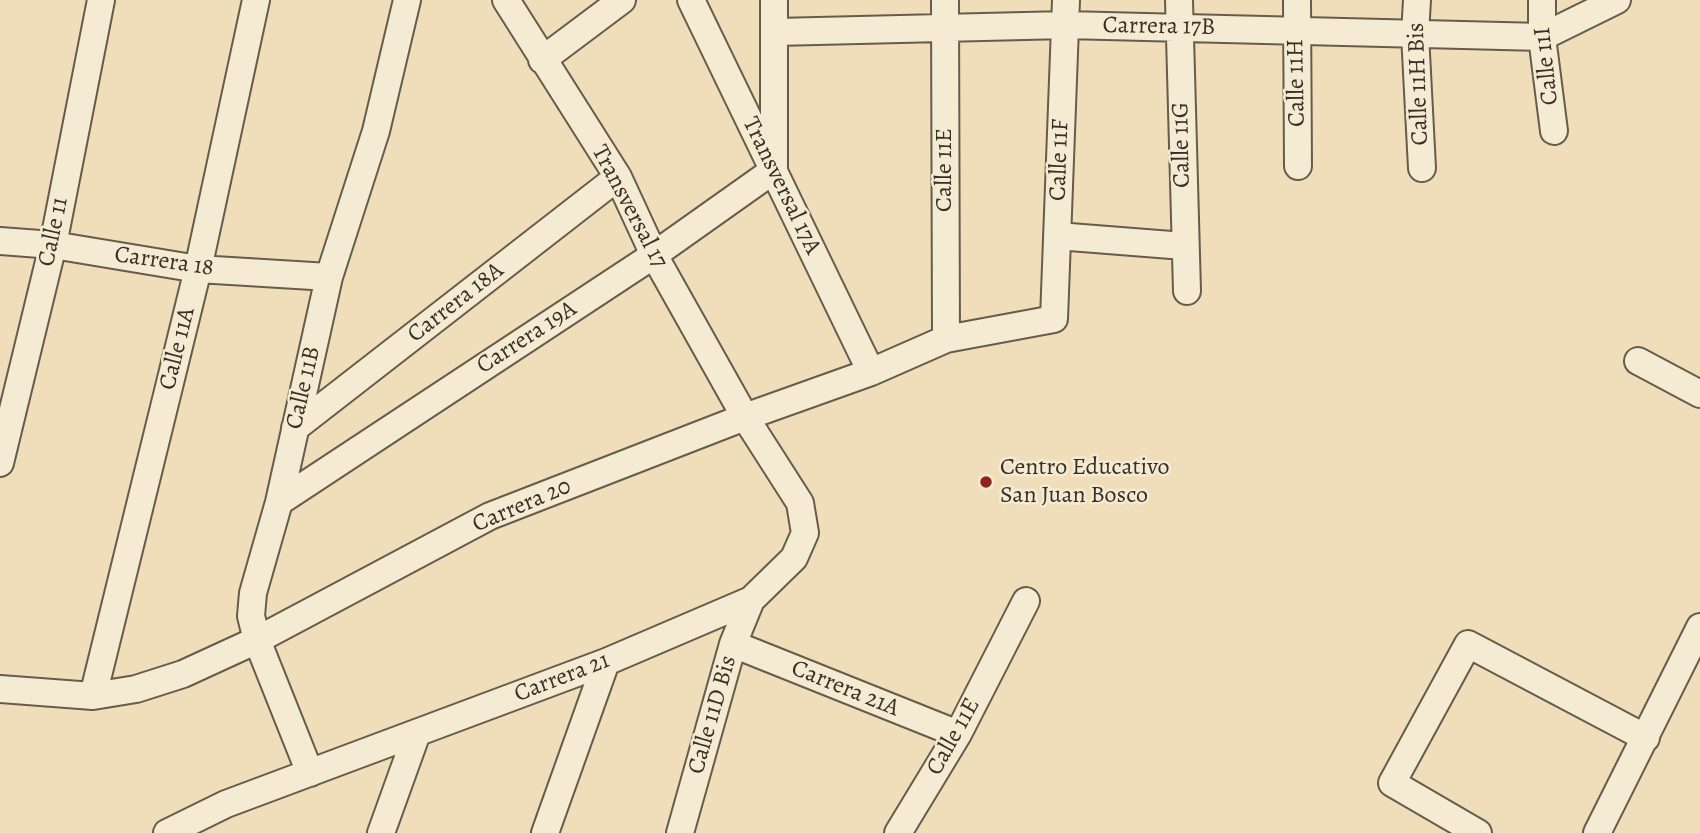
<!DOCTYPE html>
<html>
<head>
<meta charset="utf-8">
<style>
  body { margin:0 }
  canvas { display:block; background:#f0deba }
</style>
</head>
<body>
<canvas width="1700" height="833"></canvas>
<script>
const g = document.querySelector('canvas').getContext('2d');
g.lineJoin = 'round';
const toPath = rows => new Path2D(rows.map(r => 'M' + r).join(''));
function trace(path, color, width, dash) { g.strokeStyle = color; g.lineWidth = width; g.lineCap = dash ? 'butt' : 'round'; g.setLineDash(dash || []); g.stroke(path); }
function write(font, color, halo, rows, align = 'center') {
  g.font = font + ' Alegreya,serif'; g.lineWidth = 5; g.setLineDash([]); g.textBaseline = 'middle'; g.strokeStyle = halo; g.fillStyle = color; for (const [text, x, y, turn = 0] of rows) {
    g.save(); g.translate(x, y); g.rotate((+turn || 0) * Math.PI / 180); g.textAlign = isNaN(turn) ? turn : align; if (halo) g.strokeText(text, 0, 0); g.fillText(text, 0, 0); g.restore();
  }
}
const minor = toPath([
  [691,0,871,372],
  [945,0,946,339],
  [1179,0,1187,291],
  [1297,0,1298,166],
  [1417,0,1415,34,1422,168],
  [1542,0,1542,37,1554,131],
  [776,32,1066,25,1542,37,1617,0],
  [542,60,622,0],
  [1057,236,1184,246],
  [0,241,53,245,198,269,329,277],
  [1638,361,1700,394],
  [295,428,618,177],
  [0,463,53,245,101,0],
  [279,502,654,255,774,170,774,0],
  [733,644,958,734],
  [0,689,93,696,136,689,183,674,257,640,490,516,745,417,871,372,946,339,1054,319,1066,0],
  [93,696,198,269,256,0],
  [310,773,257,640,251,616,253,593,279,502,329,277,376,131,407,0],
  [167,833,226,804,606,662,751,600,794,558,805,533,800,503,745,417,654,255,618,177,506,0],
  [381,833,417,733],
  [545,833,606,662],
  [680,833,733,644,751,600],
  [898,833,958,734,1026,601],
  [1478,833,1392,783,1468,644,1646,738],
  [1597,833,1700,627]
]);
const markers = [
  [986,482,7,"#8f2418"]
];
const streetNames = [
  ["Carrera 17B",1159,27,1],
  ["Calle 11I",1547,66,-96],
  ["Calle 11H",1297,83,-91],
  ["Calle 11H Bis",1419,84,-92],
  ["Calle 11G",1182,145,-91],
  ["Calle 11F",1060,160,-88],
  ["Calle 11E",945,170,-90],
  ["Transversal 17A",781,186,64],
  ["Transversal 17",629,207,62],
  ["Calle 11",54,232,-78],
  ["Carrera 18",164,262,8],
  ["Carrera 18A",456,303,-38],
  ["Carrera 19A",527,338,-33],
  ["Calle 11A",178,349,-76],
  ["Calle 11B",304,388,-77],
  ["Carrera 20",522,506,-23],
  ["Carrera 21",562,678,-21],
  ["Carrera 21A",845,689,22],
  ["Calle 11D Bis",713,715,-74],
  ["Calle 11E",954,737,-61]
];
const poiNames = [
  ["Centro Educativo",1000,468],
  ["San Juan Bosco",1000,496]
];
trace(minor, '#665c4c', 30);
trace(minor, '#f5ead2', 26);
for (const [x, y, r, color] of markers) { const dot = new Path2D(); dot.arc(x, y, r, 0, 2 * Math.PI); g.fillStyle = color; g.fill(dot); trace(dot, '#f5ead2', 2.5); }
write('24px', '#383027', '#f5ead2', streetNames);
write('24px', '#383027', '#f5ead2', poiNames, 'left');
</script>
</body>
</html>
